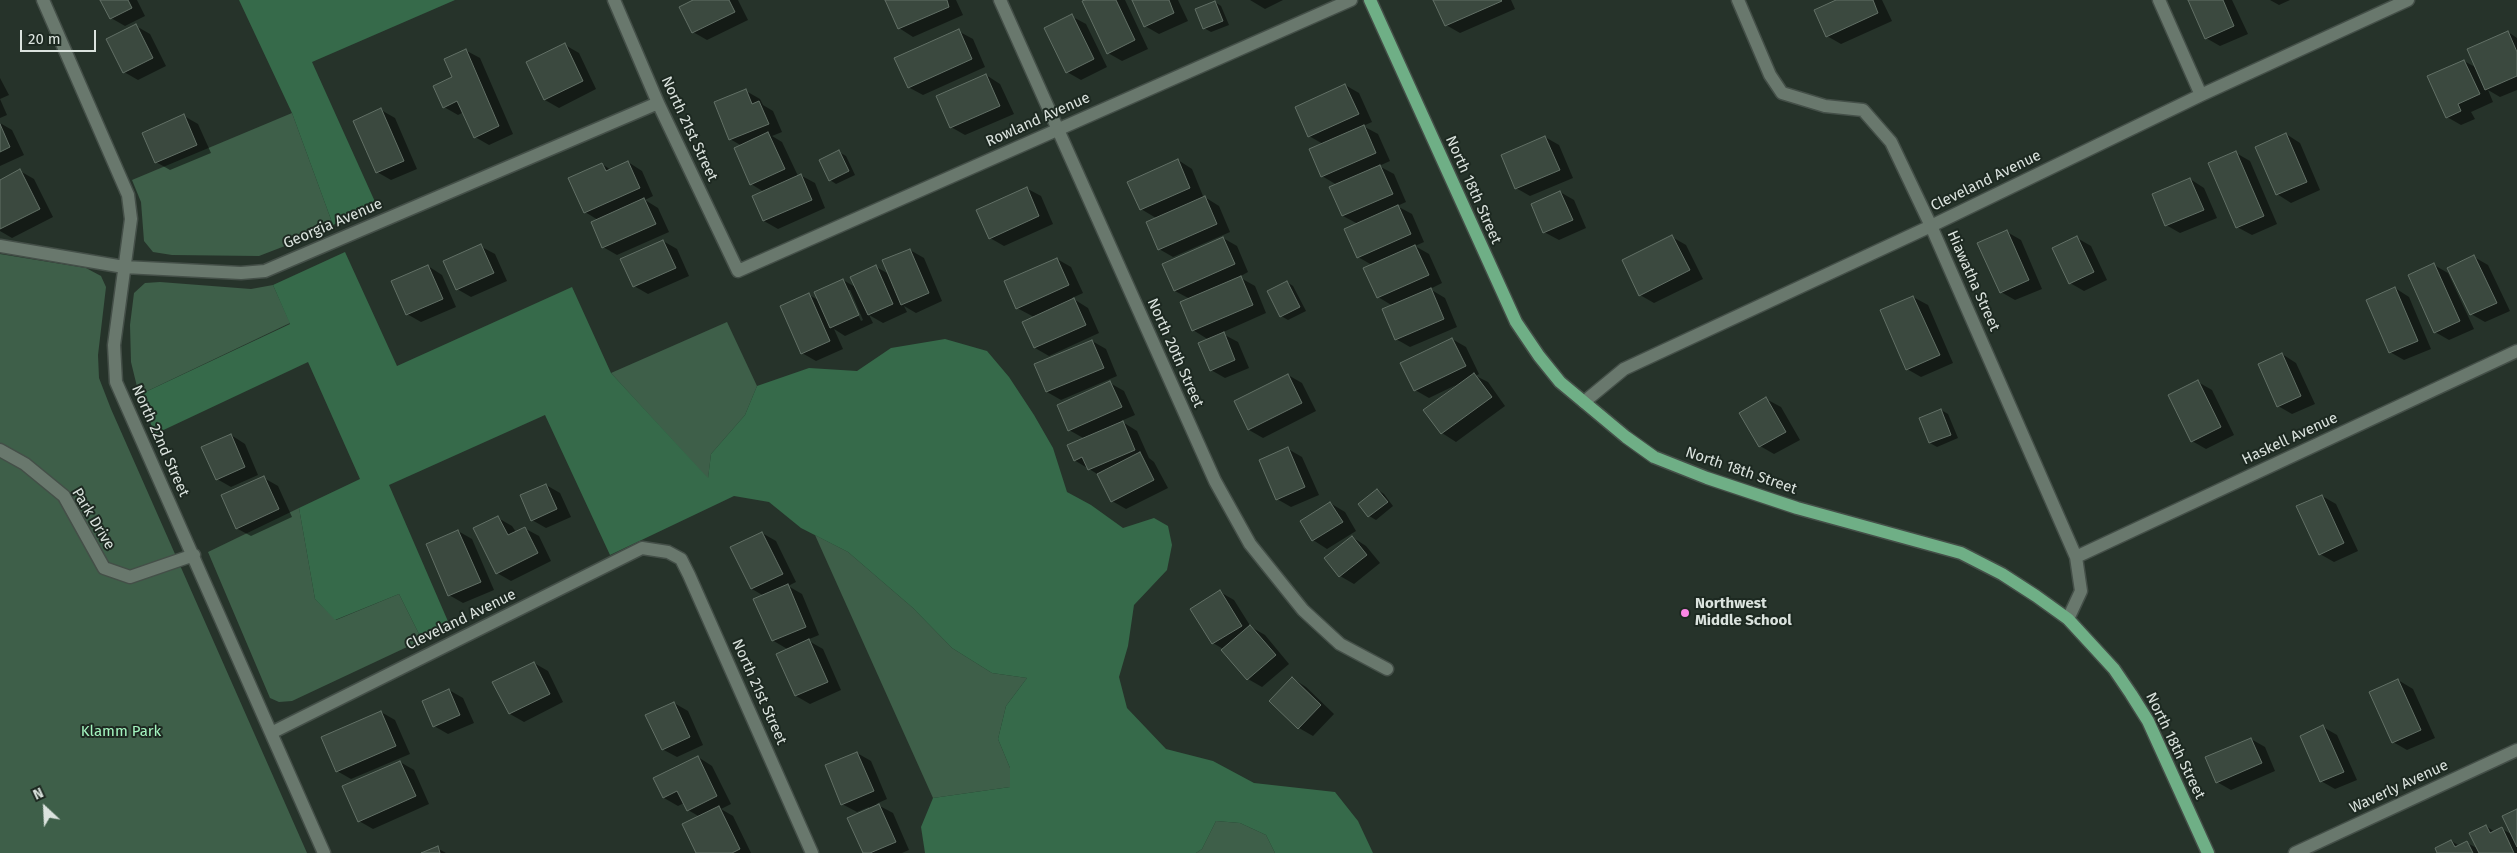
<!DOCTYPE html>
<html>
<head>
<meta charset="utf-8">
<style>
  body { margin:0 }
  #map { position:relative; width:2517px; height:853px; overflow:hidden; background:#26332a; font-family:"Fira Sans",sans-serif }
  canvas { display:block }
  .north { position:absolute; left:20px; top:783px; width:50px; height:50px; -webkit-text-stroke:4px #1d2921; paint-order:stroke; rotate:335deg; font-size:14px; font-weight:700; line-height:20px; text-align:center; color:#dbe3de }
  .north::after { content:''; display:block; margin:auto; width:18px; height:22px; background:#dbe3de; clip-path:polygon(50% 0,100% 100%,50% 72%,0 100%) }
  .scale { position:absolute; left:20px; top:30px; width:76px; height:22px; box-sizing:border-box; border:2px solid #dbe3de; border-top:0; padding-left:6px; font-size:15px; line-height:18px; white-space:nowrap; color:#dbe3de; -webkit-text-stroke:4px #1d2921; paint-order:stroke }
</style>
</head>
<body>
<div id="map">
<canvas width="2517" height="853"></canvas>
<div class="north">N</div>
<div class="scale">20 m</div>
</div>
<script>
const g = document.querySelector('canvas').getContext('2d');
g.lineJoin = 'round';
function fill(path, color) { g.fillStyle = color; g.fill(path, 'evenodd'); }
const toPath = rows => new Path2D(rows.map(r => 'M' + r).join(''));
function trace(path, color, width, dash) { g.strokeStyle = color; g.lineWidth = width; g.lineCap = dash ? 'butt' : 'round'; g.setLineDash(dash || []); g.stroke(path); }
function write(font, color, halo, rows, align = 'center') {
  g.font = font + ' "Fira Sans",sans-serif'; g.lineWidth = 4; g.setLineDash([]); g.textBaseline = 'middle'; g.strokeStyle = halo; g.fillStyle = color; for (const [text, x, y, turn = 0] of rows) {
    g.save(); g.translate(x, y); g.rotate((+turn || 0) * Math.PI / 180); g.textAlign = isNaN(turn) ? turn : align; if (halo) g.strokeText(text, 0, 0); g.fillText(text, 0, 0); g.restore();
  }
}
const green = toPath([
  [292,113,333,225,303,239,259,256,172,255,153,252,144,241,141,202,132,180],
  [0,254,86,268,101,276,106,287,98,355,99,378,111,409,307,853,0,853],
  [160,282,251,289,273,285,290,323,139,395,131,362,130,325,134,293,145,283],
  [727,322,757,386,745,415,711,454,708,479,611,373],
  [299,508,315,599,336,620,399,594,422,640,292,701,279,702,270,698,208,552],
  [815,535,848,552,913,608,952,648,992,673,1027,678,1006,706,998,739,1010,768,1010,787,933,798],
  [1216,821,1240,823,1266,835,1275,853,1196,853,1202,849]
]);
const forest = toPath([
  [239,0,455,0,312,62,376,204,333,225,292,113],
  [345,252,397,366,572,287,611,373,708,478,711,454,745,415,757,386,809,368,857,371,891,348,945,339,987,351,1009,377,1034,415,1053,448,1067,492,1091,505,1123,528,1154,518,1168,526,1172,545,1167,570,1134,605,1128,646,1119,677,1127,708,1166,749,1213,761,1254,783,1335,792,1358,821,1373,853,1275,853,1266,835,1240,823,1216,821,1202,849,1196,853,925,853,921,827,933,798,1010,787,1010,768,998,739,1006,706,1027,678,992,673,952,648,913,608,848,552,801,528,769,502,734,496,610,555,545,415,389,485,450,626,422,640,399,594,335,620,315,599,299,508,360,479,308,362,155,434,139,395,290,324,273,285]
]);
const shadow = toPath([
  [102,0,137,0,145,16,125,26,111,18],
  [696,0,738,0,748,20,707,40,693,32],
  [886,0,956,0,963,15,913,37,899,28],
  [1088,0,1125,0,1148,49,1122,61,1108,53],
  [1133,0,1178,0,1188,21,1159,34,1145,26],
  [1250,0,1283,0,1265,9],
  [1435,0,1511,0,1515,9,1460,33,1446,25],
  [1839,0,1882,0,1892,21,1841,44,1827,36],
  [2189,0,2232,0,2248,34,2220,46,2206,38],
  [2270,0,2290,0,2279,5],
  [1215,2,1221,6,1229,25,1211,32,1204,28],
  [1071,16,1086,24,1107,67,1081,80,1067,72],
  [136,26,150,34,166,66,138,80,124,72],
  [958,31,973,39,985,67,923,95,908,87],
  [2508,32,2517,38,2517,90,2500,97,2488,90,2493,102,2471,112,2475,119,2461,125,2447,117,2464,61,2477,68],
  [565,45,579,53,596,89,559,108,545,100],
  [465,50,480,58,513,134,489,145,475,137,464,112,458,115,444,107],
  [986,75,1000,84,1014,114,965,135,951,127],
  [0,78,9,95,0,99,7,115,0,118],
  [1345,85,1359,93,1372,122,1363,126,1378,134,1390,161,1379,166,1394,174,1406,202,1397,206,1412,214,1424,242,1415,246,1429,254,1442,283,1430,289,1445,298,1457,327,1410,347,1396,339,1393,306,1378,297,1372,265,1358,257,1358,224,1343,216,1331,188,1337,185,1322,176,1323,144,1309,136],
  [746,91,760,99,763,105,773,111,782,132,772,136,782,142,798,176,800,175,815,183,825,208,778,229,764,221,753,196,764,192,751,184,742,146,730,139],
  [381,110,395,118,417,169,391,180,377,172],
  [184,116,198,124,211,153,170,170,156,162],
  [0,123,12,130,24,155,0,166],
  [2286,134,2300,143,2320,190,2291,203,2277,194],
  [1545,137,1559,145,1573,178,1530,196,1516,188],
  [839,152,846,156,855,175,836,184,830,180],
  [2236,153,2250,161,2277,224,2252,235,2237,227],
  [1178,160,1192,169,1203,196,1219,206,1230,232,1173,257,1159,249,1156,218,1141,209],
  [628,162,642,171,653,196,645,200,658,208,669,232,617,255,603,247,598,220,585,212,602,164,611,170],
  [20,171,34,179,53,217,12,238,0,231,0,181],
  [2190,179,2204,188,2217,218,2180,233,2166,225],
  [1026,188,1041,196,1053,224,1004,246,990,238],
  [1560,192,1574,200,1586,228,1559,240,1544,232],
  [2007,232,2021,240,2042,289,2015,300,2001,292],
  [1672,237,1686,245,1703,279,1654,303,1640,295],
  [1223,238,1237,246,1248,272,1239,277,1255,286,1266,313,1221,333,1238,342,1249,368,1225,378,1211,370,1209,340,1193,330,1182,303,1190,299,1175,291,1164,264],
  [2077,238,2091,246,2107,280,2084,291,2070,283],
  [663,241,677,249,689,276,648,294,634,286],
  [480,246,495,254,507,281,471,297,457,289],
  [910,250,924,258,942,301,916,313,904,306,907,312,883,323,869,315,873,323,845,336,834,329,843,349,816,361,802,353,809,295,820,301,843,280,857,288,876,267,889,274],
  [847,290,850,290,863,320,861,321],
  [2474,257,2488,265,2510,311,2485,322,2471,314],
  [1057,259,1071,267,1083,293,1072,298,1088,308,1099,333,1049,356,1035,348,1034,317,1017,308],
  [2434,265,2448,273,2474,329,2449,340,2435,332],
  [428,266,442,275,456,307,421,322,407,314],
  [1287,282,1293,286,1306,311,1288,320,1281,316],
  [2395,288,2409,297,2431,349,2404,360,2390,352],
  [1913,297,1928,305,1953,363,1921,377,1907,369],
  [1452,339,1466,347,1479,374,1476,376,1488,382,1505,406,1456,442,1442,433,1424,410,1456,385,1429,398,1415,390],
  [1092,341,1106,349,1117,376,1061,400,1047,392,1036,365],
  [2282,354,2296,363,2315,404,2292,414,2278,406],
  [1288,375,1302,383,1316,411,1263,438,1249,430],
  [2198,382,2212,390,2234,435,2206,449,2192,441],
  [1110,383,1124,391,1135,415,1121,421,1137,431,1149,458,1154,462,1168,488,1126,509,1112,501,1099,475,1074,460,1085,439,1069,430],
  [1766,399,1781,407,1800,440,1774,454,1760,446],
  [1941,410,1948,414,1958,438,1937,447,1930,443,1921,419],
  [231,435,245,444,258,475,231,487,217,479],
  [1288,449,1302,457,1319,495,1291,507,1277,499],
  [264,478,278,486,292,517,251,536,236,528],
  [546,485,560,493,571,517,546,528,532,520],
  [1378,490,1384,494,1393,506,1376,520,1369,516],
  [2322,496,2336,504,2358,551,2334,562,2320,554],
  [1330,503,1345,512,1356,531,1327,549,1313,540,1301,521],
  [498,518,512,526,516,532,524,528,539,536,551,561,511,581,497,573],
  [458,531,472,539,494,590,463,603,449,595],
  [762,533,776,541,796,582,788,586,802,594,819,635,807,640,823,649,841,690,810,704,796,696,778,655,789,650,772,640,764,596,752,589],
  [1352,537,1366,546,1380,563,1354,584,1340,576,1326,559],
  [1220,592,1234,600,1251,627,1265,635,1289,664,1262,687,1248,679,1223,649,1213,643],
  [534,663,548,671,563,702,524,722,510,714],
  [1292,678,1306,687,1334,714,1313,736,1299,728],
  [2398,680,2413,689,2435,738,2407,750,2393,742],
  [449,690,463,698,474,723,448,734,434,726],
  [674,703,688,711,703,745,677,757,662,749],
  [381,712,395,720,410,754,351,779,337,771],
  [2323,727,2337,735,2357,780,2335,789,2321,781],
  [2251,739,2265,747,2275,771,2231,790,2217,782],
  [857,753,871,761,887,799,876,804,893,813,909,850,902,853,864,853,869,807,857,812,842,804],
  [698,757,712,766,731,804,721,809,733,816,751,853,697,853,700,817,688,810,684,803,678,806,664,798,655,778],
  [400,762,414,770,429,804,373,829,359,821],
  [2517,810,2517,853,2439,853,2451,841,2460,846,2467,843,2479,849,2486,826,2495,832,2502,829,2513,835],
  [437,848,446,853,425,853]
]);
const building = toPath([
  [100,0,128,0,132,8,110,19,100,0],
  [693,0,729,0,735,12,692,33,679,7,693,0],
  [885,0,947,0,949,7,898,29,885,0],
  [1085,0,1116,0,1135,40,1107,54,1082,1,1085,0],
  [1132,0,1169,0,1174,13,1144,27,1132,0],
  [1433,0,1501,0,1502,1,1445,26,1433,0],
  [1836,0,1873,0,1878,13,1826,37,1814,10,1836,0],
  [2188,0,2223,0,2234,26,2205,39,2188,0],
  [1215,1,1223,21,1203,29,1195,9,1215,1],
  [1072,14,1094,59,1066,73,1044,28,1072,14],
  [136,24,153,58,123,73,106,39,136,24],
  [959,29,972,59,908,88,894,58,959,29],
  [2508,31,2517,52,2517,76,2485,90,2467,49,2508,31],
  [565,43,583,81,544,100,526,62,565,43],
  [466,49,499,126,474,138,457,101,443,108,433,86,452,77,444,59,466,49],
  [2464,60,2480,94,2458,104,2461,111,2446,118,2427,76,2464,60],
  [986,74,1000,106,950,128,936,96,986,74],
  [1345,84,1359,114,1308,137,1295,107,1345,84],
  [746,89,752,104,759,101,769,124,729,140,714,102,746,89],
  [381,108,404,161,376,173,353,121,381,108],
  [184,114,197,145,155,163,142,133,184,114],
  [0,124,10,147,0,152,0,124],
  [1364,125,1376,153,1321,177,1309,149,1364,125],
  [768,132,785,169,750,185,734,148,768,132],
  [2286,133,2307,182,2276,195,2255,147,2286,133],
  [1545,136,1560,170,1515,189,1501,155,1545,136],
  [839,150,849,171,829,181,819,160,839,150],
  [2236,151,2264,216,2236,228,2208,163,2236,151],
  [1178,159,1190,188,1140,210,1127,182,1178,159],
  [628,161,640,188,584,213,568,178,602,163,606,171,628,161],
  [1380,165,1393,194,1342,216,1329,187,1380,165],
  [20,169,40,209,0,229,0,180,20,169],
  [801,174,812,200,763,221,752,196,801,174],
  [2190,178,2204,210,2165,226,2152,194,2190,178],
  [1027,187,1039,216,989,239,976,210,1027,187],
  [1560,191,1573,220,1543,233,1531,204,1560,191],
  [1205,196,1217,224,1158,250,1146,222,1205,196],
  [644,198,656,224,602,248,591,222,644,198],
  [1398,205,1411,234,1357,258,1344,229,1398,205],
  [2007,230,2029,280,2000,293,1977,243,2007,230],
  [1672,235,1690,270,1639,296,1622,260,1672,235],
  [2077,236,2094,272,2069,284,2052,248,2077,236],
  [1223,237,1235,264,1174,291,1162,264,1223,237],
  [663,240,676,268,633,287,620,259,663,240],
  [481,244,494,273,456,290,443,261,481,244],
  [1415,245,1429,275,1377,298,1363,268,1415,245],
  [910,249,929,293,901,305,882,260,910,249],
  [2474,255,2497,303,2470,315,2447,268,2474,255],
  [1057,258,1069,285,1016,309,1004,281,1057,258],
  [2434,263,2460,321,2434,333,2408,275,2434,263],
  [428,265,443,299,406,315,391,281,428,265],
  [876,265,893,304,868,315,850,277,876,265],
  [1241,276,1253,305,1192,331,1180,302,1241,276],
  [843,279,859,315,830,328,814,292,843,279],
  [1287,281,1300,307,1280,317,1267,291,1287,281],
  [2395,287,2418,341,2389,353,2366,300,2395,287],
  [1431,288,1444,319,1395,340,1382,309,1431,288],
  [809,293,830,341,801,354,780,306,809,293],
  [1913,296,1940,355,1906,370,1880,310,1913,296],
  [1074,298,1086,325,1034,348,1022,322,1074,298],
  [1224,332,1235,360,1210,371,1198,343,1224,332],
  [1452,338,1466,366,1414,391,1400,363,1452,338],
  [1092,340,1104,368,1046,392,1034,364,1092,340],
  [2282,353,2301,396,2277,407,2258,364,2282,353],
  [1474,373,1492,397,1441,434,1423,410,1474,373],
  [1288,374,1302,403,1248,430,1234,401,1288,374],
  [2198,380,2221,427,2191,442,2168,395,2198,380],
  [1110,381,1122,407,1068,431,1057,405,1110,381],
  [1766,397,1786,432,1759,447,1739,413,1766,397],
  [1941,409,1951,435,1929,443,1919,418,1941,409],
  [1123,421,1135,450,1088,470,1082,457,1074,461,1067,445,1123,421],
  [231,434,245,467,216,480,201,447,231,434],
  [1288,447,1305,487,1276,500,1259,460,1288,447],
  [1140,452,1154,480,1111,502,1097,474,1140,452],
  [264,476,279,509,236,529,221,495,264,476],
  [546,484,557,509,531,521,520,495,546,484],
  [1377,489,1388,502,1368,517,1358,504,1377,489],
  [2322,495,2344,543,2319,555,2296,506,2322,495],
  [1330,502,1343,522,1312,541,1300,521,1330,502],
  [498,516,508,535,525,527,538,553,496,574,473,528,498,516],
  [458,530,481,582,448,596,426,544,458,530],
  [762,532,783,574,751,589,730,547,762,532],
  [1352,536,1367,555,1339,577,1324,558,1352,536],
  [788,584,806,627,772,641,753,599,788,584],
  [1220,590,1242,626,1212,644,1190,609,1220,590],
  [1250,625,1276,655,1247,680,1221,650,1250,625],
  [809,639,828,682,795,696,776,654,809,639],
  [534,662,550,694,509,714,492,682,534,662],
  [1292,677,1321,705,1298,729,1269,701,1292,677],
  [2398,679,2421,730,2392,743,2369,692,2398,679],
  [449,689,460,715,433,727,422,701,449,689],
  [674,702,690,737,662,750,645,715,674,702],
  [381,711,396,746,336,772,321,737,381,711],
  [2323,725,2344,772,2320,782,2300,736,2323,725],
  [2251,738,2262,763,2216,783,2205,757,2251,738],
  [857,752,874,791,841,805,825,765,857,752],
  [698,756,717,796,687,811,677,791,663,798,653,778,698,756],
  [400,761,416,796,358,822,342,786,400,761],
  [879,804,896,842,870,853,863,853,847,818,879,804],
  [719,806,740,849,732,853,696,853,682,824,719,806],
  [2517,809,2517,847,2502,816,2517,809],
  [2486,825,2490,833,2502,827,2514,853,2479,853,2469,833,2486,825],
  [2451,840,2455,847,2467,841,2473,853,2437,853,2435,848,2451,840],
  [438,846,440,853,421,853,438,846]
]);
const minor = toPath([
  [43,0,128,195,131,219,114,345,116,382,324,853],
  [614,0,658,103,738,271,1351,0],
  [1000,0,1215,481,1250,544,1303,610,1340,644,1387,669],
  [1738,0,1770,75,1782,93,1825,106,1863,110,1891,142,1931,226,2076,557,2081,591,2068,619],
  [2159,0,2201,95],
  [0,246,124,267,241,273,265,271,658,103],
  [1584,402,1624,369,1931,226,2201,95,2408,0],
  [0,450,25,464,64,496,104,568,130,577,194,555],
  [2076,557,2517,351],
  [271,733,642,548,668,552,681,559,689,575,812,853],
  [2295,853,2517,750]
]);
const major = toPath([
  [1370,0,1516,322,1539,356,1560,382,1626,437,1654,457,1707,478,1797,508,1961,553,2002,574,2036,596,2068,619,2114,669,2131,694,2148,721,2208,853]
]);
const markers = [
  [1685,613,5,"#fb87e5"]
];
const streetNames = [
  ["Rowland Avenue",1038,120,-24],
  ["North 21st Street",689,129,65],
  ["Cleveland Avenue",1986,181,-26],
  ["North 18th Street",1473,190,66],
  ["Georgia Avenue",333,224,-23],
  ["Hiawatha Street",1973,281,66],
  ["North 20th Street",1175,353,66],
  ["Haskell Avenue",2290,439,-25],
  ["North 22nd Street",160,441,66],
  ["North 18th Street",1741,471,19],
  ["Park Drive",93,519,59],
  ["Cleveland Avenue",461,620,-26],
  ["North 21st Street",759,692,66],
  ["North 18th Street",2175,746,64],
  ["Waverly Avenue",2399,787,-25]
];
const poiNames = [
  ["Northwest",1695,604],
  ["Middle School",1695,621]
];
const parkNames = [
  ["Klamm Park",121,732]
];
fill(green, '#3e5f49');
fill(forest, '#366a4a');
fill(shadow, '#0007');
fill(building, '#3b493f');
trace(building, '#627066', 1);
trace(minor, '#444f48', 15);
trace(major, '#444f48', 15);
trace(minor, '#69786d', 12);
trace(major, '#6faf86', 12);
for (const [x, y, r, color] of markers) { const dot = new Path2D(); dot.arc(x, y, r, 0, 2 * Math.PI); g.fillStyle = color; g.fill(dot); trace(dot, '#1d2921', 2); }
write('15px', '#dbe3de', '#1d2921', streetNames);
write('bold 15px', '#dbe3de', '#1d2921', poiNames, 'left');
write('15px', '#a4f5c0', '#1d2921', parkNames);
</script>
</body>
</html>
